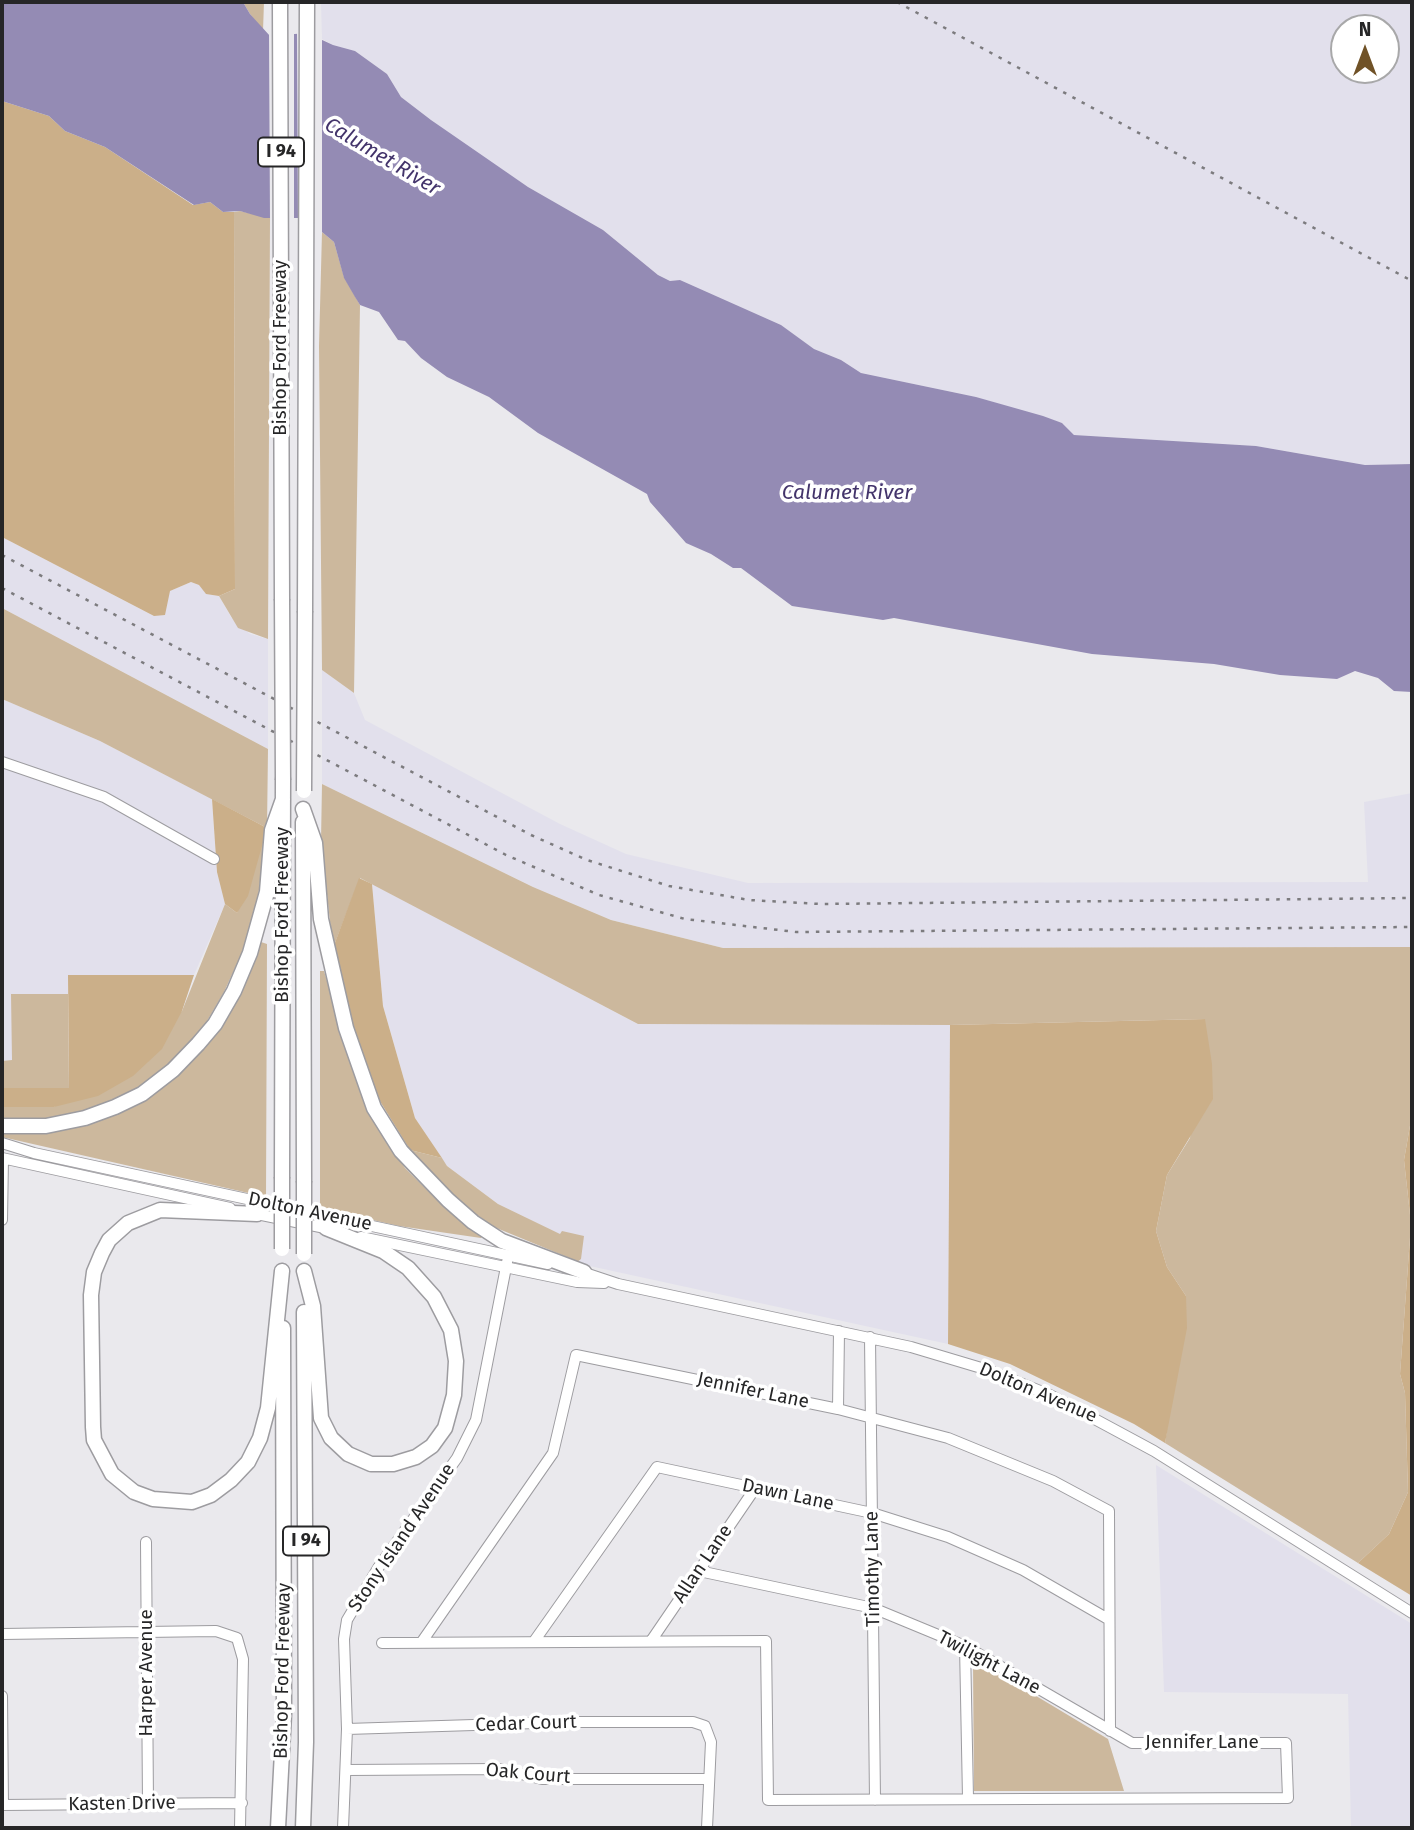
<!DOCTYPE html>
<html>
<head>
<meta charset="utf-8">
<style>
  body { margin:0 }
  #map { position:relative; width:1414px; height:1830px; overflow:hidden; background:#eae9ed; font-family:"Fira Sans",sans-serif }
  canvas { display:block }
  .frame { position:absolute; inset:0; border:4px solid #262627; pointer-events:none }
  .north { position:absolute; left:1330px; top:14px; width:70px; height:70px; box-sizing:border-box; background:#fff; border:2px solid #a8a8a9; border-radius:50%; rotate:0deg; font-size:19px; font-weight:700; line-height:28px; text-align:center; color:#262627 }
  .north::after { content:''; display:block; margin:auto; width:24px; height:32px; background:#705227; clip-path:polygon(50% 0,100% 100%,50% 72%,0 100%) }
</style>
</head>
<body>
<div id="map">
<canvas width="1414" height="1830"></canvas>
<div class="frame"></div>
<div class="north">N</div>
</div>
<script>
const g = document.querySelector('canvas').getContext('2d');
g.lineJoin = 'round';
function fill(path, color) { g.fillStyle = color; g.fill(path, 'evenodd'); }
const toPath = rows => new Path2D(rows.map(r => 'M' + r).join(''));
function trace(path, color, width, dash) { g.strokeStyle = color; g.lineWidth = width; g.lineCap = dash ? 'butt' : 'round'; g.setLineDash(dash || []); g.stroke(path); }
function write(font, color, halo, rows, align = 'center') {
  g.font = font + ' "Fira Sans",sans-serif'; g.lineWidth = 7; g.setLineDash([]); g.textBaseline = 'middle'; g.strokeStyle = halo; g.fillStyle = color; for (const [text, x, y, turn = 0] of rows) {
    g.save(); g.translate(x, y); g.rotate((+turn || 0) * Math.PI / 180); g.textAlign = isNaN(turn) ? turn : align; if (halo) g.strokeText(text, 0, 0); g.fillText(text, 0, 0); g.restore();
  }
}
const built = toPath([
  [321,2,1412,2,1412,464,1365,465,1256,446,1074,435,1062,423,976,397,861,373,841,360,814,349,781,325,680,280,670,281,658,275,603,230,528,187,456,139,401,97,387,74,355,51,333,45,322,39],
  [1344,28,1386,28,1386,70,1344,70],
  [2,537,154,616,170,591,191,582,199,585,207,594,219,596,231,617,250,634,268,639,268,749,2,608],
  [322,670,354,693,365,720,560,824,626,854,748,883,1368,882,1364,802,1412,793,1412,947,723,948,611,920,533,887,322,784],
  [2,699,100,741,212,799,217,872,225,904,194,975,69,975,68,994,12,995,12,1060,2,1061],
  [372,884,638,1024,950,1025,948,1344,576,1263,561,1235,498,1204,447,1166,415,1118,383,1006],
  [1156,1465,1412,1624,1412,1828,1351,1828,1348,1694,1164,1692]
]);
const green = toPath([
  [243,2,264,2,263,31,250,14],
  [240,211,270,218,268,639,238,628,219,596,235,589,234,212],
  [322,232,334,242,344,277,360,305,354,693,322,670,319,346],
  [2,608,268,749,267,828,257,905,246,944,224,992,200,1033,171,1066,135,1089,96,1107,59,1117,28,1120,2,1118,2,1107,54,1107,182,1011,225,904,237,913,267,828,100,741,2,699],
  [322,784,533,887,611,920,723,948,1412,947,1412,1114,1404,1160,1411,1224,1400,1374,1405,1393,1408,1492,1389,1534,1358,1563,1165,1443,1186,1296,1167,1267,1156,1231,1167,1175,1190,1138,1205,1019,950,1025,638,1024,360,878,333,948,321,841],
  [261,942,267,944,266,1197,2,1137,2,1131,56,1131,96,1122,142,1101,183,1070,213,1035,253,964],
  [320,971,324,971,358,1086,377,1127,405,1168,437,1200,483,1235,481,1238,399,1226,320,1208],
  [11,994,68,994,69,1089,2,1088,2,1061,12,1060],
  [410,1150,442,1158,447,1166,498,1204,560,1234,562,1231,584,1236,581,1259,576,1263,567,1260,567,1257,494,1227,460,1203],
  [976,1660,1108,1739,1124,1791,974,1791,973,1663]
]);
const forest = toPath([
  [2,101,49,116,65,131,105,147,193,205,210,202,223,212,234,212,235,589,219,596,206,594,199,585,191,582,170,591,165,615,154,616,2,537],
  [212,799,267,828,248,896,237,913,225,904,217,872],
  [359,878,372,884,383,1006,415,1118,442,1158,410,1150,378,1098,351,1024,333,948],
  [68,975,194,975,182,1011,162,1049,133,1076,98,1096,54,1107,2,1107,2,1088,69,1088],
  [1205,1019,1212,1064,1213,1099,1167,1175,1156,1231,1167,1267,1186,1296,1187,1328,1165,1443,1134,1424,1010,1364,948,1344,950,1025],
  [1412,1114,1412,1596,1358,1563,1389,1534,1408,1492,1405,1393,1400,1374,1411,1224,1404,1160]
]);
const water = toPath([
  [2,2,243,2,250,14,270,36,307,33,333,45,355,51,387,74,401,97,431,120,528,187,603,230,658,275,670,281,680,280,781,325,814,349,841,360,861,373,976,397,1043,416,1062,423,1074,435,1256,446,1365,465,1412,464,1412,692,1394,691,1378,678,1355,671,1337,679,1280,675,1214,664,1092,654,894,618,883,620,792,606,741,568,733,568,711,554,686,543,650,502,647,494,538,433,489,397,447,377,421,358,405,341,398,340,379,312,360,305,355,297,344,278,334,242,322,232,322,225,301,218,264,218,240,211,223,212,210,202,194,205,105,147,65,131,49,116,2,101]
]);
const pier = toPath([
  [307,29,322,35,322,235,316,225,298,221,297,31],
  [269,31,294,31,294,222,270,222]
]);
const minor = toPath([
  [2,762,104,797,214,859],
  [2,1143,34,1153,548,1264],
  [2,1158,230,1208],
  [252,1213,330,1229],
  [2,1220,3,1159],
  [361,1237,577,1282,604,1283],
  [579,1271,618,1284,911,1347,988,1370,1050,1395,1154,1451,1412,1613],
  [870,1337,875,1800],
  [838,1409,839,1331],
  [146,1542,148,1804],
  [2,1634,216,1631,237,1638,243,1659,240,1828],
  [535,1640,657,1467,872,1513,948,1537,1023,1570,1108,1619],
  [651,1641,756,1487],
  [382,1643,766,1641,768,1800,1288,1798,1286,1743,1132,1743,965,1646,873,1608,699,1571],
  [421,1643,553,1453,576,1355,838,1409,948,1438,1053,1481,1109,1511,1110,1731],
  [965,1646,968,1798],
  [2,1696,3,1805],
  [347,1729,568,1722,693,1722,705,1726,711,1742,707,1828],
  [346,1770,500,1769,542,1779,709,1779],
  [2,1805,242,1803],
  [343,1828,347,1729,344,1639,347,1620,378,1568,457,1458,476,1420,507,1262]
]);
const highway = toPath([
  [280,2,282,599],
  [305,611,307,2],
  [303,809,315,843,321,919,346,1028,374,1108,401,1151,448,1200,473,1222,502,1241,584,1272],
  [303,822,304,1181],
  [2,1126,46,1126,85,1118,115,1107,142,1094,173,1070,198,1044,215,1024,234,991,250,953,267,892,272,830,283,799],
  [282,1177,283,780],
  [257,1214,160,1210,128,1223,109,1240,102,1253,94,1272,91,1295,93,1427,94,1440,112,1474,134,1492,153,1499,192,1502,211,1495,231,1480,248,1462,260,1438,268,1408,282,1271],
  [304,1271,313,1306,321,1418,331,1438,348,1454,371,1464,393,1464,416,1457,432,1446,445,1428,454,1395,456,1361,451,1330,434,1297,408,1268,383,1251,326,1228],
  [278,1828,284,1714,283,1328],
  [303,1828,306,1742,304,1312]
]);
const rail = toPath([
  [897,2,1412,281],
  [2,555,531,835,587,860,669,886,749,900,821,904,1412,898],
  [2,588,506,855,599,895,685,919,796,932,1412,927]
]);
const highwayBridge = toPath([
  [282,599,283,780],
  [304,791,305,611],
  [282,1177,282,1249],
  [304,1181,304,1254]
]);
const shields = [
  [281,152,46],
  [306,1541,46]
];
const shieldNames = [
  ["I 94",281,152],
  ["I 94",306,1541]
];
const streetNames = [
  ["Bishop Ford Freeway",281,348,-90],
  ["Bishop Ford Freeway",283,915,-90],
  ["Dolton Avenue",310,1212,12],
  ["Jennifer Lane",753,1391,12],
  ["Dolton Avenue",1038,1393,23],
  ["Dawn Lane",788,1495,12],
  ["Stony Island Avenue",402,1538,-56],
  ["Allan Lane",703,1564,-56],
  ["Timothy Lane",873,1569,-91],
  ["Twilight Lane",989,1663,28],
  ["Bishop Ford Freeway",283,1671,-89],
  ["Harper Avenue",147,1673,-90],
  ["Cedar Court",526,1724,-2],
  ["Jennifer Lane",1202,1743],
  ["Oak Court",528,1774,5],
  ["Kasten Drive",122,1804,-1]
];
const waterNames = [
  ["Calumet River",382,157,31],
  ["Calumet River",847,493]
];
fill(built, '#e2e0ec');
fill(green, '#ccb89d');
fill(forest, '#cbaf89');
fill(water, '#948bb4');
fill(pier, '#eae9ed');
trace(minor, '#9d9ca0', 12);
trace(highway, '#9d9ca0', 17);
trace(minor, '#fff', 10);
trace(highway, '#fff', 14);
trace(rail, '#7c7b7e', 2.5, [3.5, 7]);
trace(highwayBridge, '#9d9ca0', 17, []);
trace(highwayBridge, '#fff', 14);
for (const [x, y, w] of shields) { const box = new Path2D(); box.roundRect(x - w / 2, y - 14.5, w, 29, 5); g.fillStyle = '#fff'; g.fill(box); trace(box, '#262627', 2); }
write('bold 18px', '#262627', null, shieldNames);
write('19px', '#262627', '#fff', streetNames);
write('italic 21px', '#43346b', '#fff', waterNames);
</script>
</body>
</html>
